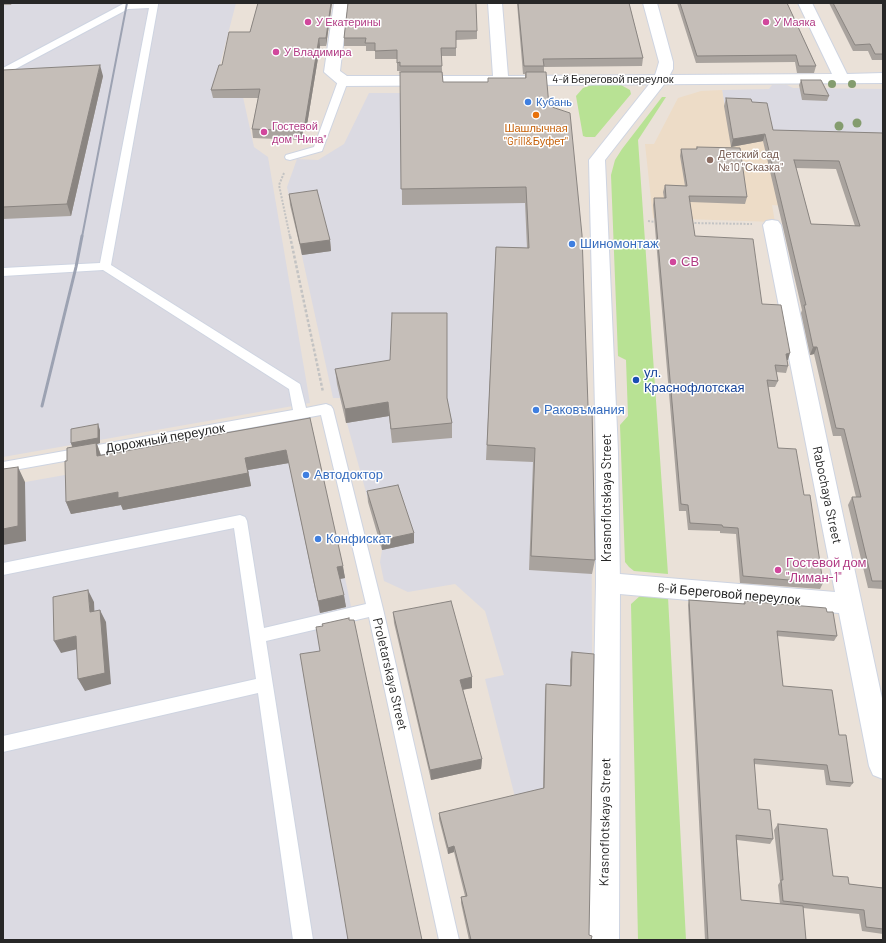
<!DOCTYPE html>
<html>
<head>
<meta charset="utf-8">
<style>
  body { margin:0 }
  #map { position:relative; width:886px; height:943px; overflow:hidden; background:#eae1d8; font-family:Barlow,sans-serif }
  canvas { display:block }
  .frame { position:absolute; inset:0; border:4px solid #272727; pointer-events:none }
</style>
</head>
<body>
<div id="map">
<canvas width="886" height="943"></canvas>
<div class="frame"></div>
</div>
<script>
const g = document.querySelector('canvas').getContext('2d');
g.lineJoin = 'round';
function fill(path, color) { g.fillStyle = color; g.fill(path, 'evenodd'); }
const toPath = rows => new Path2D(rows.map(r => 'M' + r).join(''));
function trace(path, color, width, dash) { g.strokeStyle = color; g.lineWidth = width; g.lineCap = dash ? 'butt' : 'round'; g.setLineDash(dash || []); g.stroke(path); }
function write(font, color, halo, rows, align = 'center') {
  g.font = font + ' Barlow,sans-serif'; g.lineWidth = 3; g.setLineDash([]); g.textBaseline = 'middle'; g.strokeStyle = halo; g.fillStyle = color; for (const [text, x, y, turn = 0] of rows) {
    g.save(); g.translate(x, y); g.rotate((+turn || 0) * Math.PI / 180); g.textAlign = isNaN(turn) ? turn : align; if (halo) g.strokeText(text, 0, 0); g.fillText(text, 0, 0); g.restore();
  }
}
const industrial = toPath([
  [3,3,236,3,214,88,241,88,254,147,268,157,310,403,3,457],
  [772,85,787,85,793,88,883,89,883,168,728,126,722,90,769,89],
  [369,93,487,93,570,138,591,470,594,928,516,801,485,679,504,675,485,611,455,584,408,592,384,581,380,562,382,550,340,398,333,398,287,187,297,159,318,160,344,144],
  [312,431,345,578,422,940,3,940,3,486]
]);
const education = toPath([
  [722,90,728,125,767,130,784,206,772,205,775,222,653,218,645,144,654,144,678,98,701,91]
]);
const green = toPath([
  [598,83,621,85,630,90,631,94,595,137,586,137,583,136,576,96,583,88],
  [662,97,666,97,638,140,668,574,634,571,629,567,625,562,620,425,628,416,626,360,618,356,611,175,615,160,622,149],
  [641,595,668,597,686,940,638,940,631,604]
]);
const pathFar1 = toPath([
  [284,173,279,185,290,237],
  [648,221,656,222],
  [691,223,752,224]
]);
const path = toPath([
  [290,236,323,392]
]);
const service = toPath([
  [136,3,158,3,158,5,111,265,300,384,306,408,326,404,331,406,333,409,383,609,459,940,439,940,369,617,266,641,313,940,293,940,258,693,3,752,3,736,256,679,234,528,3,575,3,563,240,515,245,517,247,521,264,628,366,604,321,415,3,472,3,462,293,410,289,389,103,270,3,276,3,268,100,263,149,8,128,9,6,74,3,75,3,68,123,4,136,3],
  [343,78,348,81,322,151,290,160,286,159,285,157,286,155,314,147,338,81,343,78]
]);
const minor = toPath([
  [334,3,348,3,340,71,347,76,493,76,488,3,502,3,508,76,832,74,798,3,812,3,847,74,883,73,883,83,343,86,338,84,324,72,334,3],
  [772,220,778,221,781,225,883,703,883,779,873,775,869,766,839,613,608,593,600,590,596,583,600,576,608,573,835,592,763,225,766,221,772,220]
]);
const tertiary = toPath([
  [643,3,657,3,673,62,673,69,666,82,605,160,618,452,620,583,619,940,589,940,596,583,596,452,589,160,654,78,657,69,659,62,643,3]
]);
const railFar1 = toPath([
  [82,237,127,3]
]);
const rail = toPath([
  [42,406,76,267,82,236]
]);
const trees = [
  [832,84,4],
  [852,84,4],
  [857,123,4.5],
  [839,126,4.5]
];
const wall = toPath([
  [3,3,12,3,11,5,3,5],
  [258,3,332,3,326,46,320,46,306,131,303,131,301,140,253,138,252,129,258,98,213,98,211,90,222,65,250,32],
  [348,3,477,31,477,39,456,40,456,56,441,56,443,82,488,82,525,78,525,74,523,74,517,3,629,3,643,58,642,66,544,67,544,72,549,106,588,406,595,560,592,574,529,570,533,462,486,460,496,247,527,248,525,203,402,205,401,71,397,71,397,59,375,59,375,51,366,51,366,46,344,46,344,38],
  [677,3,787,3,816,66,814,73,797,73,795,62,696,63],
  [829,3,883,3,883,60,872,60,868,51,853,51],
  [3,70,103,76,71,216,3,219],
  [801,80,829,96,827,101,802,100,799,85],
  [726,98,752,102,773,130,883,133,883,589,868,588,848,505,852,497,856,497,841,436,833,436,814,354,810,355,801,313,802,310,763,141,731,147,724,106],
  [796,168,836,169,855,226,811,224],
  [697,147,747,197,745,204,690,202,695,236,762,304,788,360,787,360,788,366,786,373,776,372,778,381,775,387,768,387,778,448,804,495,823,583,820,589,740,583,736,534,720,533,720,531,688,530,686,511,679,511,653,205,654,198,664,198,663,192,665,185,685,186,680,156,681,149,696,149],
  [289,194,330,240,331,251,302,255,290,205],
  [335,369,447,398,452,423,452,438,392,443,389,416,346,423,337,384],
  [310,418,345,578,340,579,346,607,320,613,289,463,248,470,251,486,123,510,121,505,71,514,66,502,67,461,72,447,71,443,100,430,100,443,97,444,101,455],
  [367,491,414,533,414,543,382,550,368,502],
  [689,600,743,604,745,601,827,612,837,636,834,641,777,636,783,686,839,735,853,783,850,787,826,785,824,770,754,764,758,809,773,839,770,844,737,840,741,900,780,904,778,885,780,882,774,830,778,824,833,876,849,884,883,888,883,934,862,931,859,914,803,908,806,940,705,940,688,605],
  [393,612,472,677,472,688,463,690,482,759,481,769,431,780,394,623],
  [572,652,589,935,591,940,469,940,461,903,461,897,465,896,454,852,448,854,439,819,439,813,543,789,545,691,546,684,570,686,570,660]
]);
const shadedWall = toPath([
  [331,3,332,3,326,46,326,38],
  [319,38,320,46,306,131,305,123],
  [100,65,103,76,71,216,67,204],
  [302,123,303,131,301,140,300,131],
  [765,134,763,141,731,147,733,139],
  [330,240,331,251,302,255,300,244],
  [813,347,817,347,814,354,810,355],
  [790,353,788,360,784,360,786,354],
  [388,402,389,416,346,423,345,409],
  [98,424,100,430,100,443,97,444,101,456,97,456,73,448,71,443],
  [286,450,289,463,248,470,251,486,123,510,121,505,71,514,66,502,118,492,245,458],
  [18,467,25,482,26,541,3,545,3,529],
  [414,533,414,543,382,550,382,540],
  [343,566,345,578,339,579,337,567],
  [88,590,94,602,95,624,90,612],
  [344,595,346,607,320,613,318,601],
  [100,610,106,622,111,684,85,691,78,679],
  [76,636,82,648,61,653,54,641],
  [472,677,472,688,460,690,460,680],
  [482,759,481,769,431,780,430,770],
  [454,846,454,852,448,854,448,848]
]);
const building = toPath([
  [258,3,331,3,326,38,319,38,305,123,302,123,300,131,252,129,260,89,211,90,219,65,222,65,229,32,250,32,258,3],
  [348,3,476,3,477,31,456,31,456,48,441,48,442,66,400,66,400,62,397,63,397,50,375,51,375,43,365,43,366,38,344,38,348,3],
  [518,3,629,3,643,58,543,59,544,66,524,66,518,3],
  [680,3,787,3,816,66,799,66,796,55,697,56,680,3],
  [833,3,883,3,883,54,875,54,870,44,855,45,833,3],
  [100,65,67,204,3,207,3,70,100,65],
  [400,72,442,72,443,82,488,82,488,78,526,78,526,72,546,72,549,106,570,113,582,235,588,406,592,407,595,560,531,556,535,448,487,445,496,247,529,248,526,187,401,189,400,72],
  [801,80,821,80,829,96,804,94,801,80],
  [726,98,751,99,752,102,767,103,773,130,883,133,883,581,872,581,852,497,861,497,844,429,836,428,817,347,813,347,804,305,806,305,765,134,733,139,726,98],
  [794,160,839,161,860,226,811,224,794,160],
  [697,147,740,148,747,197,689,196,695,236,753,239,762,304,781,305,790,353,786,354,788,366,775,365,778,381,767,380,778,448,796,449,804,495,810,495,823,583,743,576,738,528,723,527,722,525,690,523,688,505,681,504,654,198,666,198,665,185,687,186,681,149,697,149,697,147],
  [317,190,330,240,300,244,289,194,317,190],
  [392,313,447,313,447,398,452,423,391,429,388,402,345,409,335,369,390,360,392,313],
  [310,418,343,566,337,567,344,595,318,601,286,450,245,458,248,473,118,498,118,492,66,502,65,461,67,461,67,448,96,443,97,456,310,418],
  [98,424,98,438,71,443,71,429,98,424],
  [18,467,18,526,3,529,3,469,18,467],
  [398,485,414,533,382,540,367,491,398,485],
  [88,590,90,612,100,610,105,673,78,679,76,636,54,641,53,597,88,590],
  [689,600,745,604,745,601,826,608,827,612,833,612,837,636,777,631,783,686,832,690,839,735,846,735,853,783,830,781,827,765,754,759,758,809,770,810,773,839,736,835,741,900,803,906,806,940,708,940,689,600],
  [451,601,472,677,460,680,482,759,430,770,393,612,451,601],
  [349,618,349,620,354,620,422,940,348,940,300,654,320,651,316,627,323,626,322,624,349,618],
  [572,652,594,654,589,935,592,936,591,940,471,940,461,897,467,896,454,846,448,848,439,813,544,788,546,684,571,686,572,652],
  [778,824,827,829,833,876,848,877,849,884,883,888,883,929,866,927,864,910,783,901,781,880,783,880,778,824]
]);
const markers = [
  [308,22,4,"#d1479c"],
  [766,22,4,"#d1479c"],
  [276,52,4,"#d1479c"],
  [528,102,4,"#3f7fe0"],
  [536,115,4,"#e8710a"],
  [264,132,4,"#d1479c"],
  [710,160,4,"#8d6e63"],
  [572,244,4,"#3f7fe0"],
  [673,262,4,"#d1479c"],
  [636,380,4,"#1a4fb4"],
  [536,410,4,"#3f7fe0"],
  [306,475,4,"#3f7fe0"],
  [318,539,4,"#3f7fe0"],
  [778,570,4,"#d1479c"]
];
const farHotelnames = [
  ["У Екатерины",316,22],
  ["У Маяка",774,22],
  ["У Владимира",284,52],
  ["Гостевой",272,126],
  ["дом \"Нина\"",272,139]
];
const farStreetnames = [
  ["4-й Береговой переулок",613,79]
];
const farShopnames = [
  ["Кубань",536,102]
];
const farFoodnames = [
  ["Шашлычная",536,128],
  ["\"Grill&Буфет\"",536,141]
];
const farEducationnames = [
  ["Детский сад",718,154],
  ["№10 \"Сказка\"",718,167]
];
const shopNames = [
  ["Шиномонтаж",580,244],
  ["Раковъмания",544,410],
  ["Автодоктор",314,475],
  ["Конфискат",326,539]
];
const hotelNames = [
  ["СВ",681,262],
  ["Гостевой дом",786,563],
  ["\"Лиман-1\"",786,578]
];
const transitNames = [
  ["ул.",644,373],
  ["Краснофлотская",644,388]
];
const streetNames = [
  ["Дорожный переулок",165,438,-10],
  ["Rabochaya Street",827,495,78],
  ["Krasnoflotskaya Street",607,498,-90],
  ["6-й Береговой переулок",729,594,5],
  ["Proletarskaya Street",390,674,77],
  ["Krasnoflotskaya Street",605,822,-89]
];
fill(industrial, '#dbdae2');
fill(education, '#eddcc7');
fill(green, '#b8e294');
trace(service, '#ced4e1', 2);
trace(minor, '#ced4e1', 2);
trace(tertiary, '#ced4e1', 2);
trace(pathFar1, '#c3c3c3', 2, [2, 1.5]);
trace(path, '#c3c3c3', 2.5, [3, 2]);
fill(service, '#fff');
fill(minor, '#fff');
fill(tertiary, '#fff');
trace(railFar1, '#9ca2b2', 2);
trace(rail, '#9ca2b2', 3);
g.fillStyle = '#849c6e';
for (const [x, y, r] of trees) { g.beginPath(); g.arc(x, y, r, 0, 2 * Math.PI); g.fill(); }
fill(wall, '#a9a39e');
fill(shadedWall, '#8a8581');
fill(building, '#c5beb8');
trace(building, '#8a8581', 1);
for (const [x, y, r, color] of markers) { const dot = new Path2D(); dot.arc(x, y, r, 0, 2 * Math.PI); g.fillStyle = color; g.fill(dot); trace(dot, '#fff', 1.5); }
write('11px', '#b23c85', '#fff', farHotelnames, 'left');
write('11px', '#272727', '#fff', farStreetnames);
write('11px', '#366cbe', '#fff', farShopnames, 'left');
write('11px', '#c56008', '#fff', farFoodnames);
write('11px', '#785e54', '#fff', farEducationnames, 'left');
write('13px', '#366cbe', '#fff', shopNames, 'left');
write('13px', '#b23c85', '#fff', hotelNames, 'left');
write('13px', '#164399', '#fff', transitNames, 'left');
write('13px', '#272727', '#fff', streetNames);
</script>
</body>
</html>
